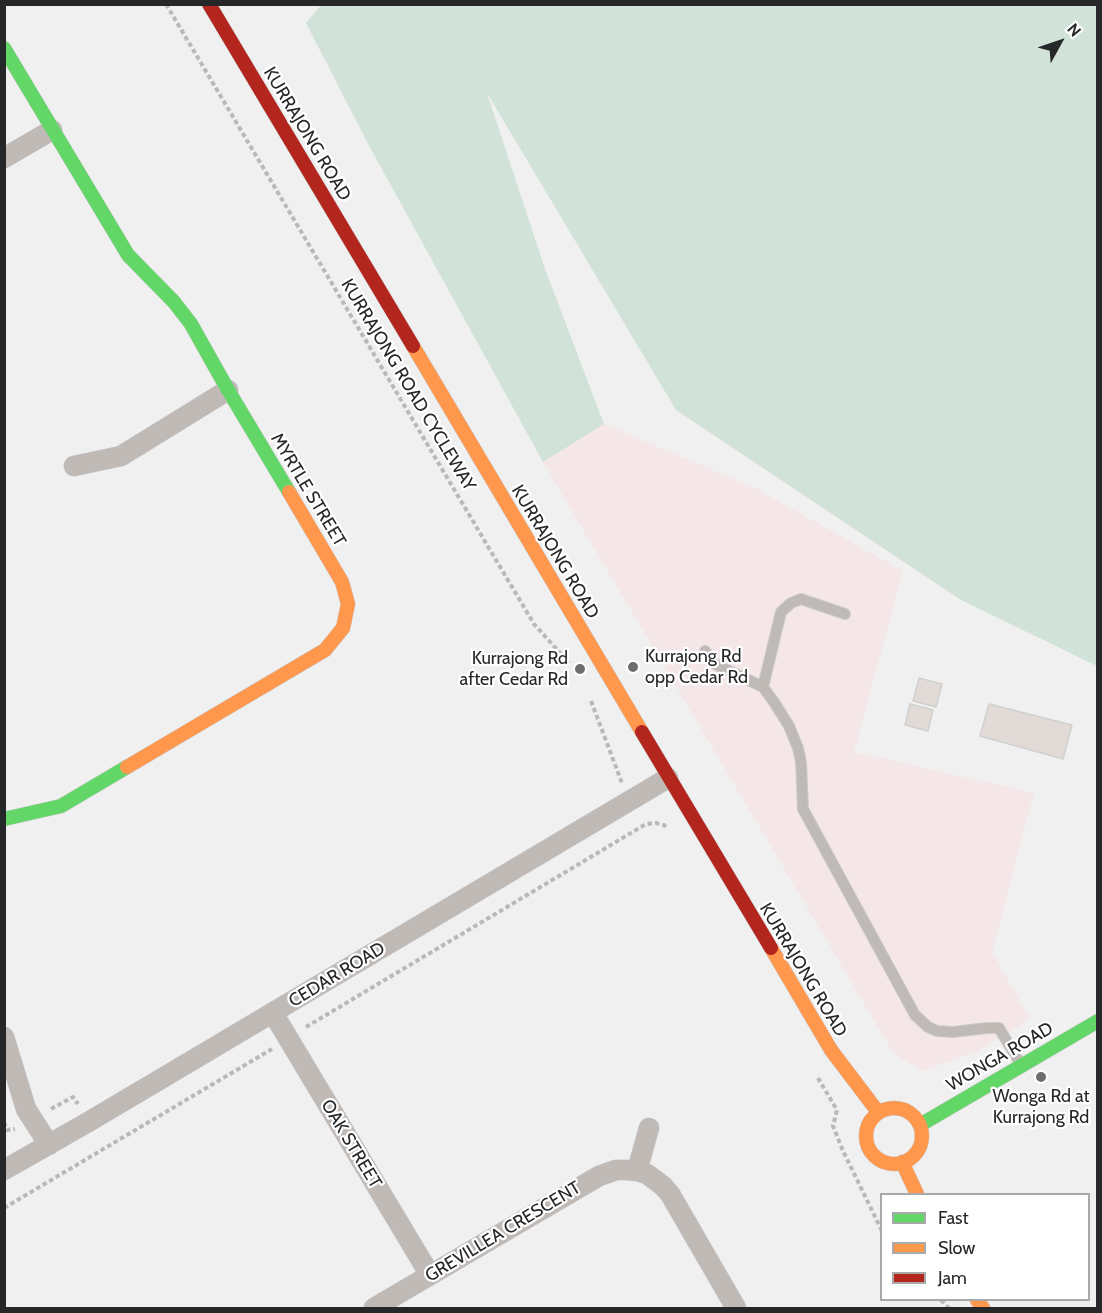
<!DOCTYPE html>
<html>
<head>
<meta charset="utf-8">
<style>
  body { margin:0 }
  #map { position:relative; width:1102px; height:1313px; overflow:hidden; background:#f0f0f1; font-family:Cabin,sans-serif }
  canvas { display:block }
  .frame { position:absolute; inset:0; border:6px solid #262728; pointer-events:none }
  .legend { position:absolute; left:880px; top:1193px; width:210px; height:108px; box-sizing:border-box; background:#fff; border:2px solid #a8a9a9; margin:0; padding:8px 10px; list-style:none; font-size:18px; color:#262728 }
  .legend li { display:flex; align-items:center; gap:12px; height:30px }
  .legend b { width:30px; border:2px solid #a8a9a9 }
  .north { position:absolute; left:1030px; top:12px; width:60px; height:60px; -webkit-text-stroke:4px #fff; paint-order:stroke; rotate:50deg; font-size:16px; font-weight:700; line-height:24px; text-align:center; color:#262728 }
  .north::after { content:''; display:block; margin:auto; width:21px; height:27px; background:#262728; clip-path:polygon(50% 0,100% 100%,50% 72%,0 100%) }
</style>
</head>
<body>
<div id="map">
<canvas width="1102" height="1313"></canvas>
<div class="frame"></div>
<ul class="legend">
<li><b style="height:8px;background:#63d668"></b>Fast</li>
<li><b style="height:8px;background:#ff974d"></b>Slow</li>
<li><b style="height:8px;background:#b3261e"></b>Jam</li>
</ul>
<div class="north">N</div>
</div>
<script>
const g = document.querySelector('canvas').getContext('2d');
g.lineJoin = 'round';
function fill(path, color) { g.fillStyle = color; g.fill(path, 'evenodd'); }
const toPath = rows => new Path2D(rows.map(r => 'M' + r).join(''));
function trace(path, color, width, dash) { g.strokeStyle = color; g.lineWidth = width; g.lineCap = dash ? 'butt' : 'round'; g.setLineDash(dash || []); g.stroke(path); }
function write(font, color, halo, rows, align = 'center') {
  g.font = font + ' Cabin,sans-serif'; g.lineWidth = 4.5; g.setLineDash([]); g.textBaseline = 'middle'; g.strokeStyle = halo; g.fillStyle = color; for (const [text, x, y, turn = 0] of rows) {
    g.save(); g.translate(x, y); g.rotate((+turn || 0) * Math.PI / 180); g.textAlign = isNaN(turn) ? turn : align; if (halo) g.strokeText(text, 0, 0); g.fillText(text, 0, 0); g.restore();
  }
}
const industrial = toPath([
  [604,424,755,488,903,571,854,752,1034,793,992,952,1030,1019,978,1051,922,1071,894,1054,543,462]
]);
const green = toPath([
  [321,5,1097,5,1097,666,961,600,676,410,487,93,545,269,604,424,543,462,367,142,306,23]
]);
const building = toPath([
  [919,678,942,684,936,707,913,701,919,678],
  [910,704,933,710,928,731,905,725,910,704],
  [989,704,1072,725,1063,759,980,736,989,704]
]);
const path = toPath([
  [166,4,534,624,569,663],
  [591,701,622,783],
  [306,1027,646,824,656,823,664,825,667,828],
  [818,1078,837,1110,833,1126,843,1151,882,1231],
  [51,1109,73,1097,78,1104],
  [4,1122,7,1130,15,1129],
  [4,1208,272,1049],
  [941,1300,949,1308]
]);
const lane = toPath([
  [705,651,715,664,763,687,774,702,789,726,798,748,801,762,803,809,915,1015,928,1027,937,1031,953,1032,987,1028,999,1028,1021,1065],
  [763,687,781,612,791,603,801,599,845,614]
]);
const street = toPath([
  [4,158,52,130],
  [74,466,121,456,228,390],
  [273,1013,430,1275],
  [4,1037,26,1109,49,1145],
  [4,1170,90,1121,668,778],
  [637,1171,649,1128],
  [374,1308,599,1176,616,1170,627,1170,637,1171,647,1174,663,1186,670,1194,736,1308]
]);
const fast = toPath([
  [4,48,128,255,174,302,191,324,228,390,289,492],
  [4,819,61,806,127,767],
  [920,1125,1098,1021]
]);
const slow = toPath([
  [413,346,642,732],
  [127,767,325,650,343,628,348,604,342,582,289,492],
  [771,948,831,1050,878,1112],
  '866 1136a28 28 0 1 1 56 0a28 28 0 1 1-56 0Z',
  [902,1162,917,1194],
  [977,1300,983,1308]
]);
const jam = toPath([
  [209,4,413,346],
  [642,732,771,948]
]);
const markers = [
  [633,667,6,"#6d6d6e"],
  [580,669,6,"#6d6d6e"],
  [1041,1077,6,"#6d6d6e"]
];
const streetNames = [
  ["KURRAJONG ROAD",307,134,59],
  ["KURRAJONG ROAD CYCLEWAY",408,385,59],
  ["MYRTLE STREET",308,490,59],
  ["KURRAJONG ROAD",555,552,59],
  ["KURRAJONG ROAD",803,970,59],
  ["CEDAR ROAD",337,975,-31],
  ["WONGA ROAD",1000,1057,-30],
  ["OAK STREET",351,1144,59],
  ["GREVILLEA CRESCENT",503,1232,-31]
];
const poiNames = [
  ["Kurrajong Rd",645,657],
  ["opp Cedar Rd",645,678],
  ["Kurrajong Rd",568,659,"right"],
  ["after Cedar Rd",568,680,"right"],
  ["Wonga Rd at",1041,1097,"center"],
  ["Kurrajong Rd",1041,1118,"center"]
];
fill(industrial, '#f5e6e8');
fill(green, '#d1e2d8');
fill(building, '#e1dad6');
trace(building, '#d0d0cf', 1.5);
trace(lane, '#cccccd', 12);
trace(street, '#cccccd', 21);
trace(fast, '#cccccd', 15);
trace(slow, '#cccccd', 15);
trace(jam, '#cccccd', 15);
trace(path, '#bbb8b6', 4, [4.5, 3]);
trace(lane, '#c0bab7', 10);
trace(street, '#c0bab7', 20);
trace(fast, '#63d668', 14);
trace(slow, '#ff974d', 14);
trace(jam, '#b3261e', 14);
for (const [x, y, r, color] of markers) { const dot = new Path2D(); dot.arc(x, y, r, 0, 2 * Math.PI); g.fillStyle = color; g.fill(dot); trace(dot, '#fff', 2); }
write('18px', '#262728', '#fff', streetNames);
write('18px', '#262728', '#fff', poiNames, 'left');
</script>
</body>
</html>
